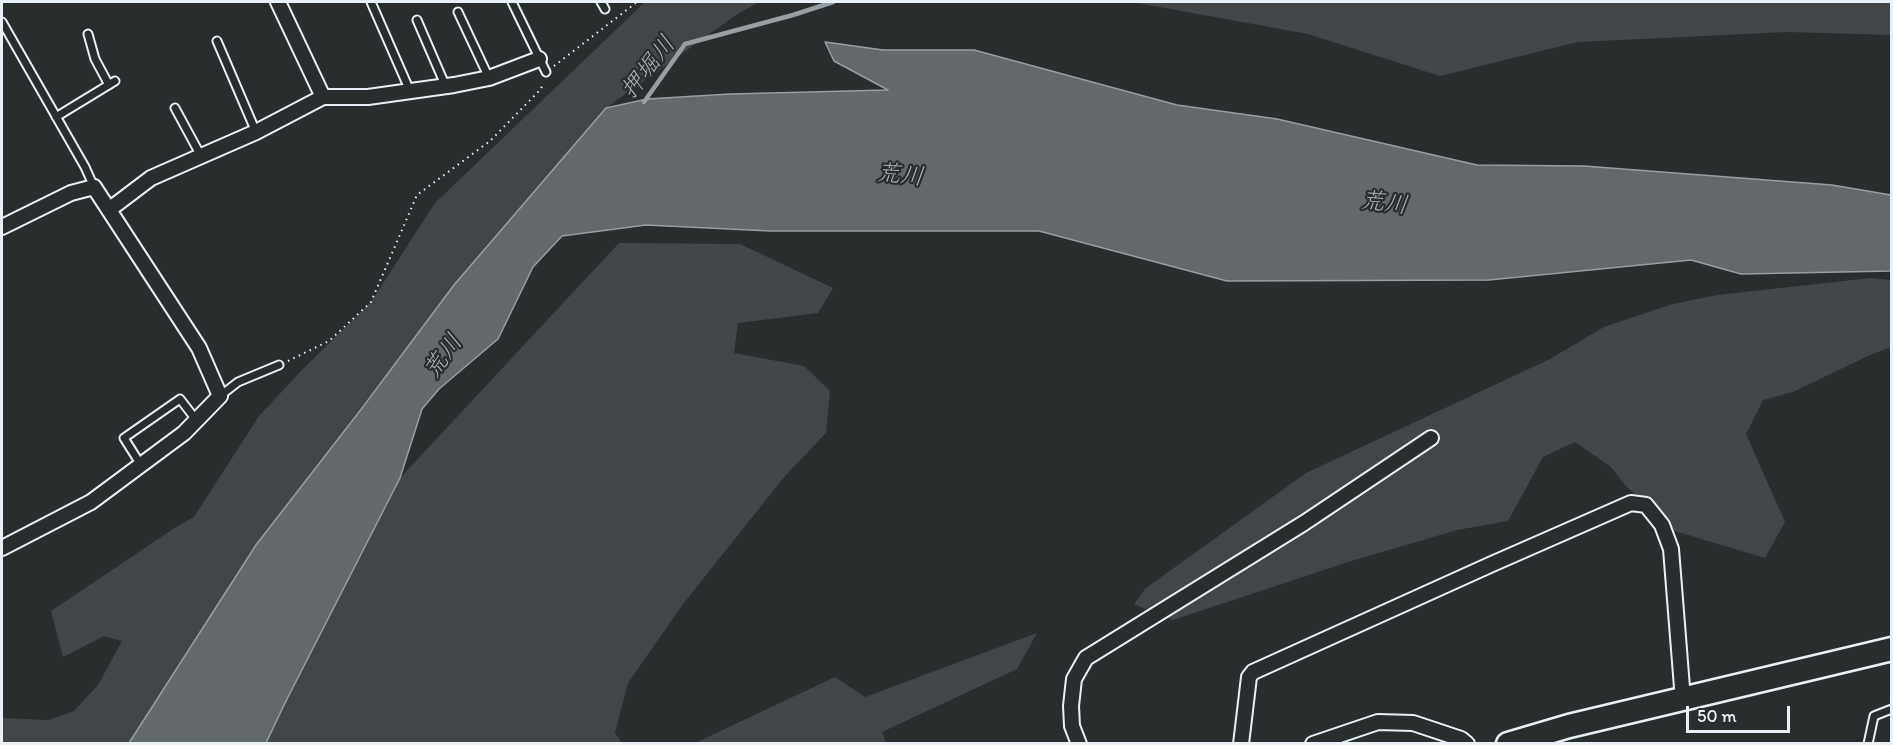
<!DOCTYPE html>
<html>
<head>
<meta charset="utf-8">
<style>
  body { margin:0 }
  #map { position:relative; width:1893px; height:745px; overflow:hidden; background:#2a2d2e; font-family:Itim,sans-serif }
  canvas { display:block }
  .frame { position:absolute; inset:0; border:3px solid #e8f1f8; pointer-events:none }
  .scale { position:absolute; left:1686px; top:706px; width:104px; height:27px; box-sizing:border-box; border:3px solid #e8f1f8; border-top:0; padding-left:8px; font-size:18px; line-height:21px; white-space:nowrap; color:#e8f1f8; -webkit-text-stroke:4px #2a2d2e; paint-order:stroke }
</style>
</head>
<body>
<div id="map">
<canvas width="1893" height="745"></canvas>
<div class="frame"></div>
<div class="scale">50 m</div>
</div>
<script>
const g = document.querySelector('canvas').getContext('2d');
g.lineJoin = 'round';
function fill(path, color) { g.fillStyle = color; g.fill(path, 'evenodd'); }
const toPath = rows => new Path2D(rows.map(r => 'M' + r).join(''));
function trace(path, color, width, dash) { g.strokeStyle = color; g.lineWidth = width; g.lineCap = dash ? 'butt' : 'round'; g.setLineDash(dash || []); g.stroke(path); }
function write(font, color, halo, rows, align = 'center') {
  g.font = font + ' Itim,"Klee One",sans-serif'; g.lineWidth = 4.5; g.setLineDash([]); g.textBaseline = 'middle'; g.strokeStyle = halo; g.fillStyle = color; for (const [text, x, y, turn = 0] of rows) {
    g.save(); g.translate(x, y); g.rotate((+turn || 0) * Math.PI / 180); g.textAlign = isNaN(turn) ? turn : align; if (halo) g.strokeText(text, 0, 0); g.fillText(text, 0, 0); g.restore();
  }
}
const green = toPath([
  [645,2,759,2,736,15,606,108,454,285,256,545,129,743,2,743,2,718,49,720,74,711,98,685,122,641,104,636,63,657,51,611,176,527,194,517,259,416,302,370,371,302,435,203],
  [1132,2,1891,2,1892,35,1787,32,1578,42,1440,76,1308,34],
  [619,243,740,244,833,288,818,313,738,323,734,353,804,366,830,391,826,433,785,476,683,604,628,683,615,733,622,743,266,744,285,703,400,478],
  [1871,278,1891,280,1891,347,1870,355,1793,392,1763,400,1746,434,1785,522,1765,558,1675,531,1626,486,1611,467,1575,442,1543,457,1508,521,1457,530,1348,562,1173,620,1134,604,1146,588,1306,473,1550,359,1604,327,1673,304,1717,295],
  [1037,633,1017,669,882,732,886,743,695,743,835,677,865,697]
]);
const water = toPath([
  [825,42,883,50,974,50,1177,105,1277,119,1477,165,1584,166,1832,185,1891,195,1891,271,1741,274,1691,260,1489,280,1227,281,1039,231,770,231,646,225,562,236,533,267,498,339,439,389,422,409,400,478,285,703,266,743,129,743,256,545,362,408,454,285,606,108,647,99,730,94,888,90,834,61,825,42]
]);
const stream = toPath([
  [644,102,685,44,793,15,833,2]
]);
const path = toPath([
  [554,66,637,2],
  [288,361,329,341,371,302,417,195,490,141,541,89,543,83]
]);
const service = toPath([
  [371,2,410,91],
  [512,2,546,72],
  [601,2,605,9],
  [458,12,489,78],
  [417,20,446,87],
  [2,22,85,167,94,187],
  [88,34,95,59,109,85],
  [217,41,256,132],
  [175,108,201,156],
  [56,117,115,81],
  [220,396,238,382,279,365],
  [141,465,124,438,180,399,197,421],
  [1868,744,1874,716,1892,709]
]);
const minor = toPath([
  [278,2,323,97],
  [110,209,151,178,256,132,323,97,368,97,454,85,489,78,539,59],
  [2,227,71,193,94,187,199,348,220,396,184,433,91,502,2,548],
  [1079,744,1072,726,1071,706,1074,679,1086,658,1304,523,1431,438],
  [1241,744,1249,677,1253,672,1492,564,1631,503,1646,505,1662,525,1671,549,1683,700],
  [1313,744,1378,722,1413,723,1461,739,1467,744]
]);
const primary = toPath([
  [1508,744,1569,726,1892,649]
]);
const waterNames = [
  ["押堀川",649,68,-52],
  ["荒川",900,176,6],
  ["荒川",1384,204,7],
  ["荒川",444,357,-54]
];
fill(green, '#424648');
fill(water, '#63686b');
trace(water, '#989fa3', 1.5);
trace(stream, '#989fa3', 4.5);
trace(service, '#e8f1f8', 11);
trace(minor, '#e8f1f8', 18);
trace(primary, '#e8f1f8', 27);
trace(path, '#e8f1f8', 2, [1.5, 4.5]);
trace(service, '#2a2d2e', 7);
trace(minor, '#2a2d2e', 14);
trace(primary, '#2a2d2e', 22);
write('italic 24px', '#acb3b9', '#2a2d2e', waterNames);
</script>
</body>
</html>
